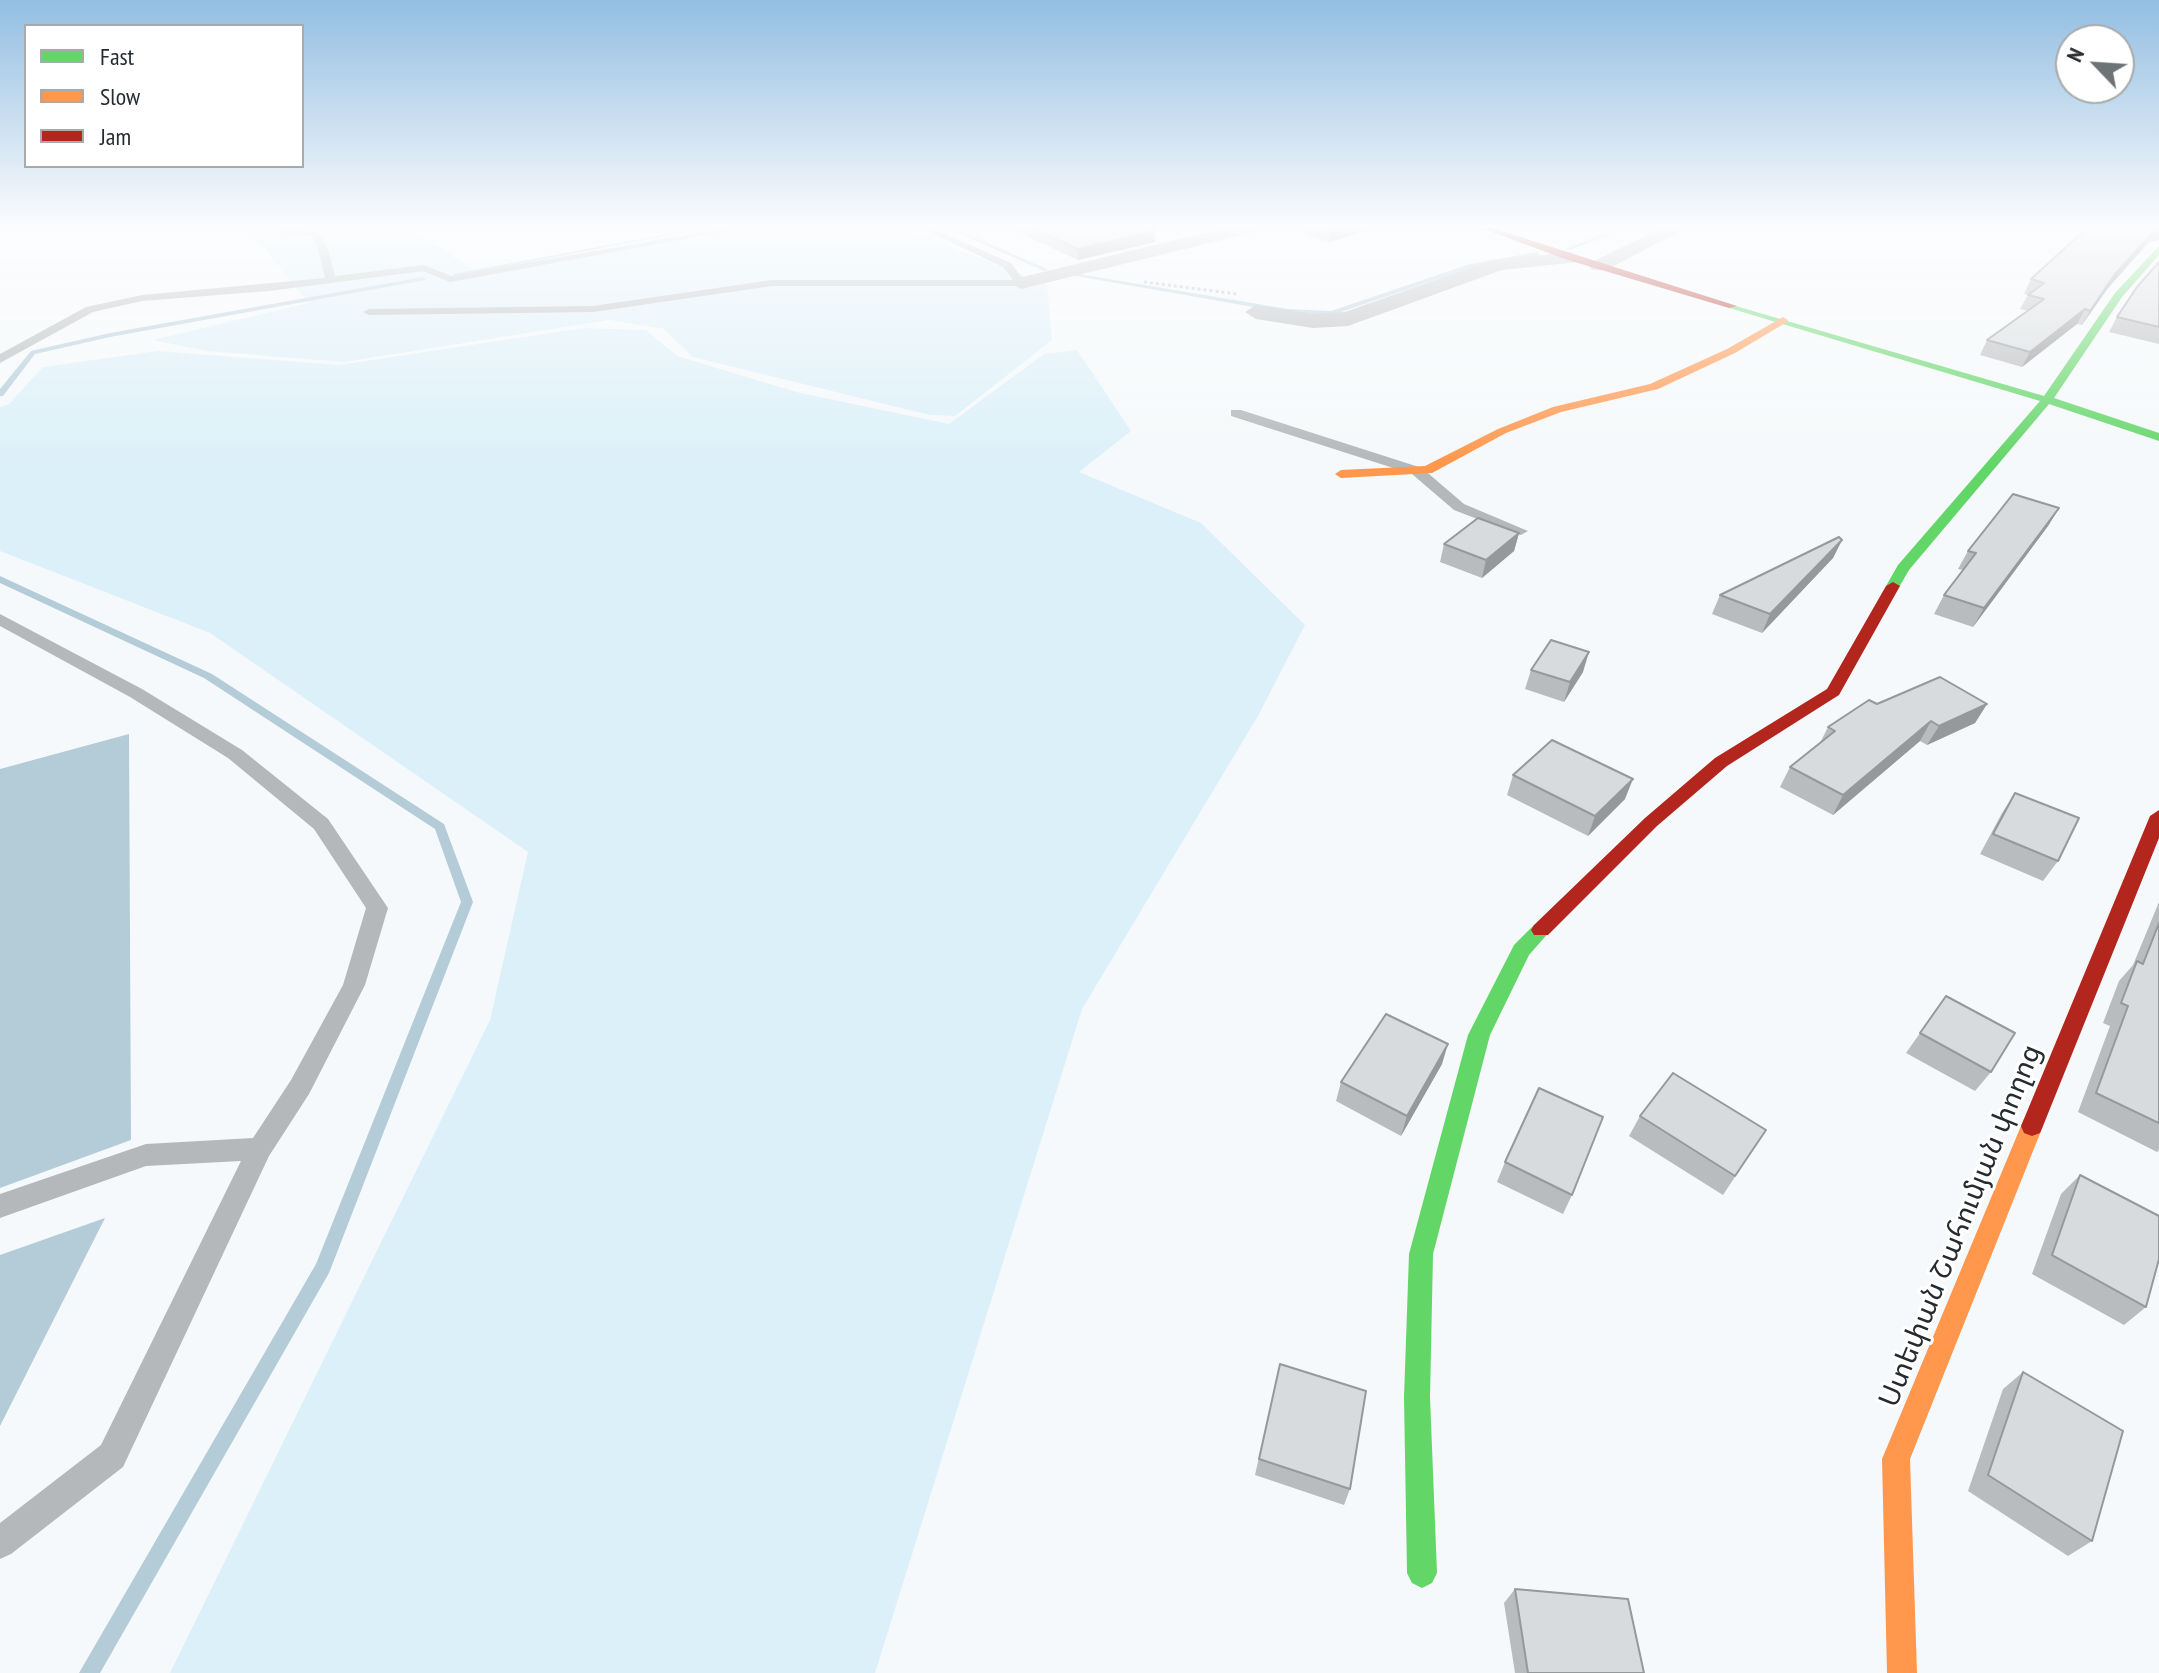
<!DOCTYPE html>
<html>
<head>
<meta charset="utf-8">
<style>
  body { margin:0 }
  #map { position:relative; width:2159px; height:1673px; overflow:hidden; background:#f6f9fb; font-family:"PT Sans Narrow",sans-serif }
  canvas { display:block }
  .legend { position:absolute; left:24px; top:24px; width:280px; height:144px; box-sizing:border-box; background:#fff; border:2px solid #a8aaab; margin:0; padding:10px 14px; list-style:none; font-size:24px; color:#252b2e }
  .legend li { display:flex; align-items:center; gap:16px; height:40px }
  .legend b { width:40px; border:2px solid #a8aaab }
  .north { position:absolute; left:2055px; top:24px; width:80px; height:80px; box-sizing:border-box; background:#fff; border:2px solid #a8aaab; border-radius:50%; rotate:295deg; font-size:22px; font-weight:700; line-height:32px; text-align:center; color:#252b2e }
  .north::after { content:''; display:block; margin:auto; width:28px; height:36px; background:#6e7376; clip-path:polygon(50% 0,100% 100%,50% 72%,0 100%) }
</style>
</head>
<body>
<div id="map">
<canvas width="2159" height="1673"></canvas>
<ul class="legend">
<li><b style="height:10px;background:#63d668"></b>Fast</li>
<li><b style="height:10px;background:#ff974d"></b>Slow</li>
<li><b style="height:10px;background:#b3261e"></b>Jam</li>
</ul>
<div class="north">N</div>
</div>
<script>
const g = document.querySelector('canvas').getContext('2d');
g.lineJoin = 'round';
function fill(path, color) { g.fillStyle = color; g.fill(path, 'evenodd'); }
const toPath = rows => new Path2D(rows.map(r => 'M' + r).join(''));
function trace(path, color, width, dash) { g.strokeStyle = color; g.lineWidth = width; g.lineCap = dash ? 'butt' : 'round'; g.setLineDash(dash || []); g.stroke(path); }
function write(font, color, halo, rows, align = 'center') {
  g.font = font + ' "PT Sans Narrow","Noto Sans Armenian",sans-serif'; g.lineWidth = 6; g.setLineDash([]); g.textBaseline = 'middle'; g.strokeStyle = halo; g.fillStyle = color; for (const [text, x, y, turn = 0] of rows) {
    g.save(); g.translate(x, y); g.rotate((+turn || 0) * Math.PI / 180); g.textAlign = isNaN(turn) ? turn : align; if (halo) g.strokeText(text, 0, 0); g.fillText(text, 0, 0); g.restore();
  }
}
const green = toPath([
  [248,228,411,228,478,273,754,228,902,228,1047,284,1052,340,955,416,930,415,693,357,664,329,609,320,344,362,207,351,153,340,308,303],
  [583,328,646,330,677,356,796,392,949,424,1044,354,1077,350,1131,431,1079,472,1201,523,1305,625,1258,716,1082,1009,875,1673,170,1673,490,1020,528,852,210,633,0,551,0,407,9,404,43,367,158,351,339,365]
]);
const water = toPath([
  [129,734,131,1140,0,1188,0,769],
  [105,1218,0,1426,0,1255]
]);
const stream = toPath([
  [699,228,709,228,456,276,453,274,699,228],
  [947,228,954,228,1049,270,1044,271,947,228],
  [1619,228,1626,228,1570,250,1565,249,1619,228],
  [1537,252,1539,255,1473,267,1332,315,1288,313,1070,275,1073,273,1288,309,1331,311,1470,264,1537,252],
  [423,277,426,279,425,280,110,337,35,354,3,396,0,396,0,389,31,351,110,333,423,277],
  [0,576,212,674,444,824,473,902,329,1273,100,1673,79,1673,316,1264,461,902,435,829,204,678,0,583,0,576]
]);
const path = toPath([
  [1144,282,1237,294]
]);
const lane = toPath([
  [275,228,317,231,328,249,335,276,424,265,451,276,726,228,745,228,450,282,423,271,269,291,142,301,93,312,0,363,0,354,86,307,142,295,325,278,318,249,311,236,278,233,275,228],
  [921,228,932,228,1011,263,1026,283,1021,286,772,286,593,312,369,315,363,312,369,309,593,306,772,280,1013,280,1003,267,921,228],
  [1231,410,1241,410,1422,468,1464,504,1528,531,1521,535,1516,534,1454,510,1412,474,1231,416,1231,410],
  [0,614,142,689,242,750,328,819,388,908,365,985,309,1094,269,1156,123,1467,11,1554,0,1559,0,1523,101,1445,241,1161,146,1166,0,1218,0,1194,146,1144,253,1138,291,1080,343,985,366,908,314,829,228,758,130,697,0,626,0,614]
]);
const street = toPath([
  [1225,228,1257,228,1254,232,1021,289,1010,283,1014,279,1225,228],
  [1662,228,1686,228,1606,270,1592,270,1589,266,1592,262,1662,228],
  [1571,252,1581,258,1578,262,1502,270,1348,326,1313,328,1256,319,1245,312,1256,305,1313,314,1345,312,1492,260,1571,252]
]);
const fast = toPath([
  [2159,246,2159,255,2122,297,2054,398,2159,433,2159,441,2049,404,1909,570,1898,589,1888,589,1886,586,1898,565,2040,401,1729,308,1729,304,2044,396,2115,293,2159,246],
  [1541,923,1548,925,1551,930,1529,955,1490,1035,1433,1254,1430,1397,1437,1573,1432,1583,1422,1588,1412,1583,1407,1573,1404,1397,1409,1254,1468,1035,1514,945,1534,925,1541,923]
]);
const slow = toPath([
  [1783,317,1788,320,1787,322,1735,353,1658,389,1561,412,1506,433,1432,473,1341,478,1335,474,1341,470,1425,466,1498,429,1553,407,1650,384,1727,349,1783,317],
  [2032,1116,2040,1119,2043,1126,1910,1459,1917,1673,1887,1673,1882,1459,2021,1126,2024,1119,2032,1116]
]);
const jam = toPath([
  [1481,228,1492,228,1737,306,1729,308,1568,260,1481,228],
  [1893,582,1900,586,1839,695,1727,766,1657,826,1548,935,1534,935,1531,930,1534,925,1645,818,1715,758,1827,689,1886,586,1893,582],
  [2159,810,2159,838,2043,1126,2040,1133,2032,1136,2024,1133,2021,1126,2150,816,2159,810]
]);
const wall = toPath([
  [1009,228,1147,228,1155,242,1078,260],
  [1289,228,1376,228,1329,242],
  [2159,228,2159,240,2149,242,2108,288,2082,325,2077,324,2022,367,1980,355,1987,340,2028,311,2020,309,2028,295,2024,294,2031,279],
  [2159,262,2159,344,2109,332,2117,317],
  [2059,508,2048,526,1973,627,1934,614,1944,595,1963,570,1958,569,1968,551],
  [1519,533,1514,551,1482,578,1440,562,1444,544],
  [1842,540,1833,558,1762,633,1712,614,1720,595],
  [1531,670,1583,672,1564,702,1525,689],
  [1877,704,1987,704,1975,723,1927,745,1920,741,1833,815,1780,787,1790,767,1820,743,1828,727],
  [1513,775,1625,799,1588,836,1507,795],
  [2015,793,2058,861,2043,881,1980,854,2002,813],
  [2159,902,2159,1150,2157,1152,2078,1112,2110,1026,2103,1023,2119,981,2133,965],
  [1946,996,1991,1072,1975,1091,1906,1053],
  [1442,1064,1401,1136,1336,1101,1341,1082],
  [1640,1116,1766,1130,1723,1195,1629,1136],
  [1505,1162,1572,1195,1563,1214,1497,1182],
  [2080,1175,2146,1307,2124,1325,2032,1274,2061,1194],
  [1280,1364,1350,1489,1344,1505,1255,1475],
  [2023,1372,2092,1541,2068,1556,1968,1491,2003,1389],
  [1515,1589,1644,1673,1515,1673,1504,1603]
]);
const shadedWall = toPath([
  [1335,228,1376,228,1329,242,1330,229],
  [2159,228,2159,240,2149,242,2108,288,2082,325,2090,311,2115,274,2156,229],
  [1155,231,1155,242,1078,260,1078,249],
  [2085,309,2077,324,2022,367,2030,352],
  [2059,508,2048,526,1973,627,1984,608],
  [1519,533,1514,551,1482,578,1486,560],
  [1842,540,1833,558,1762,633,1770,614],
  [1589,652,1583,672,1564,702,1570,682],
  [1987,704,1975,723,1927,745,1939,726],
  [1931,721,1920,741,1833,815,1843,795],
  [1633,779,1625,799,1588,836,1595,816],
  [1448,1044,1442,1064,1401,1136,1407,1116]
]);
const building = toPath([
  [1032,228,1147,228,1155,231,1078,249,1032,228],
  [2087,228,2159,228,2156,229,2115,274,2090,311,2085,309,2030,352,1987,340,2044,299,2028,295,2044,283,2031,279,2087,228],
  [2159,262,2159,327,2117,317,2137,287,2159,262],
  [2013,494,2059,508,1984,608,1944,595,1976,553,1968,551,2013,494],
  [1478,518,1519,533,1486,560,1444,544,1478,518],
  [1839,537,1842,540,1770,614,1720,595,1839,537],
  [1551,640,1589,652,1570,682,1531,670,1551,640],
  [1940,677,1987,704,1939,726,1931,721,1843,795,1790,767,1835,731,1828,727,1869,700,1877,704,1940,677],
  [1552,740,1633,779,1595,816,1513,775,1552,740],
  [2015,793,2079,818,2058,861,1993,834,2015,793],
  [2159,923,2159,1123,2096,1093,2128,1006,2121,1003,2137,961,2143,964,2159,923],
  [1946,996,2015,1033,1991,1072,1920,1033,1946,996],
  [1386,1014,1448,1044,1407,1116,1341,1082,1386,1014],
  [1673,1073,1766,1130,1735,1176,1640,1116,1673,1073],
  [1539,1088,1603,1117,1572,1195,1505,1162,1539,1088],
  [2080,1175,2159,1216,2159,1259,2146,1307,2052,1255,2080,1175],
  [1280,1364,1366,1391,1350,1489,1259,1459,1280,1364],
  [2023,1372,2123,1431,2092,1541,1988,1475,2023,1372],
  [1515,1589,1628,1599,1644,1673,1528,1673,1515,1589]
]);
const nearStreetnames = [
  ["Ստեփան Շահումյան փողոց",1961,1226,-68]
];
fill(green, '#dcf0f9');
fill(water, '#b3ccd8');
fill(stream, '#b3ccd8');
trace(path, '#b1b4b6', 3, [3, 3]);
fill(lane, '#b4b8ba');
fill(street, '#b4b8ba');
fill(fast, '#63d668');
fill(slow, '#ff974d');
fill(jam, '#b3261e');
fill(wall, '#b9bcbf');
fill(shadedWall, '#96999b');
fill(building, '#d7dbde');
trace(building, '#96999b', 2);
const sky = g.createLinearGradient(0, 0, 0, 462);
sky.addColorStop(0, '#93bee2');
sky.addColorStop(0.49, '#fbfcfd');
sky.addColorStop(1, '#fbfcfd00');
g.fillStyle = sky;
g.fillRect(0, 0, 2159, 462);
write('28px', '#252b2e', '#fff', nearStreetnames);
</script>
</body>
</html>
